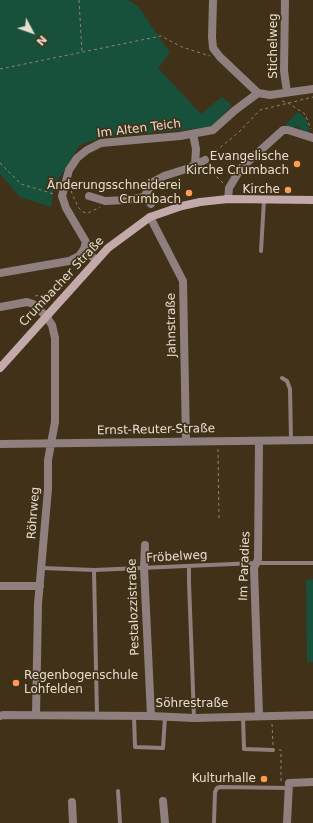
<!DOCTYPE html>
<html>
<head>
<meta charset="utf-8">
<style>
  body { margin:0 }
  #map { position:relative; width:313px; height:823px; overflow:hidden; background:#403118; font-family:"DejaVu Sans",sans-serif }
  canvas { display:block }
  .north { position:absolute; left:12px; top:12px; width:40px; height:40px; -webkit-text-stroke:3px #403118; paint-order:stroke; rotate:131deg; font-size:11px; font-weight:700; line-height:16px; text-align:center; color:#e8decf }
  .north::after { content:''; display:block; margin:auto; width:14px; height:18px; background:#e8decf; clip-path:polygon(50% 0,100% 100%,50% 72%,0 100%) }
</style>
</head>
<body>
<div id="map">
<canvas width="313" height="823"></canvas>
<div class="north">N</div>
</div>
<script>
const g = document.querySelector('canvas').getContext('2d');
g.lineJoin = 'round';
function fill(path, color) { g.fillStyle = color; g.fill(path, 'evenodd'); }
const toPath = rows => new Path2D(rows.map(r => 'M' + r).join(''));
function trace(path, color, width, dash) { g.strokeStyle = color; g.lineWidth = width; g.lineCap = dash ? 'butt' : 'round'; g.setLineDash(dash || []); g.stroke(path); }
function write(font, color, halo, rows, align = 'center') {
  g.font = font + ' "DejaVu Sans",sans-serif'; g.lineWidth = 3.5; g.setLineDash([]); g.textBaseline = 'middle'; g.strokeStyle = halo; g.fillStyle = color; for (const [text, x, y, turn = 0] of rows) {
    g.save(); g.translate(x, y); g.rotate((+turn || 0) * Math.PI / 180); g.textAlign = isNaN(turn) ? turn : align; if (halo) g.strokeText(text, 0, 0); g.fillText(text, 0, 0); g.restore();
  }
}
const green = toPath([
  [0,0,128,0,138,6,170,53,158,68,201,114,222,97,232,105,212,127,101,138,80,145,54,186,51,207,20,197,0,174],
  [298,112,303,116,308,123,309,134,302,132,303,130,300,129,300,128,295,126,294,129,285,125],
  [313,579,313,662,307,662,306,580]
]);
const path = toPath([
  [79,0,82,52],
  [0,69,161,36,182,47,210,56],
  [282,101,288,103,305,114,311,129],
  [211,155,239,132,260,110,313,97],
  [0,163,21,184,54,194],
  [211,166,216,176,223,183],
  [71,191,78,207,83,212,88,213,100,207],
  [94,244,100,246],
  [35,296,58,292],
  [218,449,219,521],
  [272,724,273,745],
  [279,750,281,750,281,783]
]);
const service = toPath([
  [261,251,264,200],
  [282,378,287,381,290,389,291,440],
  [189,566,189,582,194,718],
  [42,568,94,570,256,563,313,563],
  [94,570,97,716],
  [134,716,135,747,163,748,165,717],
  [243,716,244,749,273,750],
  [118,791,120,823],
  [214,822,215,792,217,788,220,787,289,788]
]);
const minor = toPath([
  [213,0,212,37,213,48,220,57,258,93],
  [285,0,284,71,287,92],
  [193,134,196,149,195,165],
  [89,196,105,201,127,200,144,197],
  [144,197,153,182,164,176,186,169,205,160],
  [144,197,151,204],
  [228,199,229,188,241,168,283,130,288,130,313,138],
  [150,217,183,281,186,441],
  [84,249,96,260],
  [0,273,69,261,79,256,84,249,86,242,66,208,62,196,69,170,77,158,87,150,101,143,180,136,213,130,234,111,258,93,270,95,313,89],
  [0,307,27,302,33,304,46,316,52,325,55,338,55,422,48,460,48,489,38,604,36,715],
  [259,441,258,559,254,568,259,715],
  [0,444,313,440],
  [145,545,144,568,151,716],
  [0,586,40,586],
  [0,716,3,715,151,716,194,718,313,715],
  [163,801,165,823],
  [72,802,73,823],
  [287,823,289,783,313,782]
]);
const secondary = toPath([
  [0,368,108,248,150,217,182,206,200,202,228,199,313,200]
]);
const markers = [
  [297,164,4,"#fd9d55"],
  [288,190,4,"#fd9d55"],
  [189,193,4,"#fd9d55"],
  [16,683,4,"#fd9d55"],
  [264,779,4,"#fd9d55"]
];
const streetNames = [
  ["Stichelweg",274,46,-90],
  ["Im Alten Teich",139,129,-7],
  ["Crumbacher Straße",62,282,-47],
  ["Jahnstraße",172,325,-91],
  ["Ernst-Reuter-Straße",156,430,-1],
  ["Röhrweg",34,513,-86],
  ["Fröbelweg",177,557,-3],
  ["Im Paradies",245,566,-88],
  ["Pestalozzistraße",134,607,-92],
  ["Söhrestraße",192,704]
];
const poiNames = [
  ["Evangelische",289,157],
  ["Kirche Crumbach",289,171],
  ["Änderungsschneiderei",181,186],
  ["Crumbach",181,200],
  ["Kirche",280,190],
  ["Regenbogenschule",24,676,"left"],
  ["Lohfelden",24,690,"left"],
  ["Kulturhalle",256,779]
];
fill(green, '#18513b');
trace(path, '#90836f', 1, [3, 3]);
trace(service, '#8f7f7f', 4);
trace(minor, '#8f7f7f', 8);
trace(secondary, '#c3a9aa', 8);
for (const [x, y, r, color] of markers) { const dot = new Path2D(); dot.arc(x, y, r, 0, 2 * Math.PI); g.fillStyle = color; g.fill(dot); trace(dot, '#403118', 1.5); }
write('12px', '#e8decf', '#403118', streetNames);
write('12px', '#e8decf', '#403118', poiNames, 'right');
</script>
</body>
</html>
